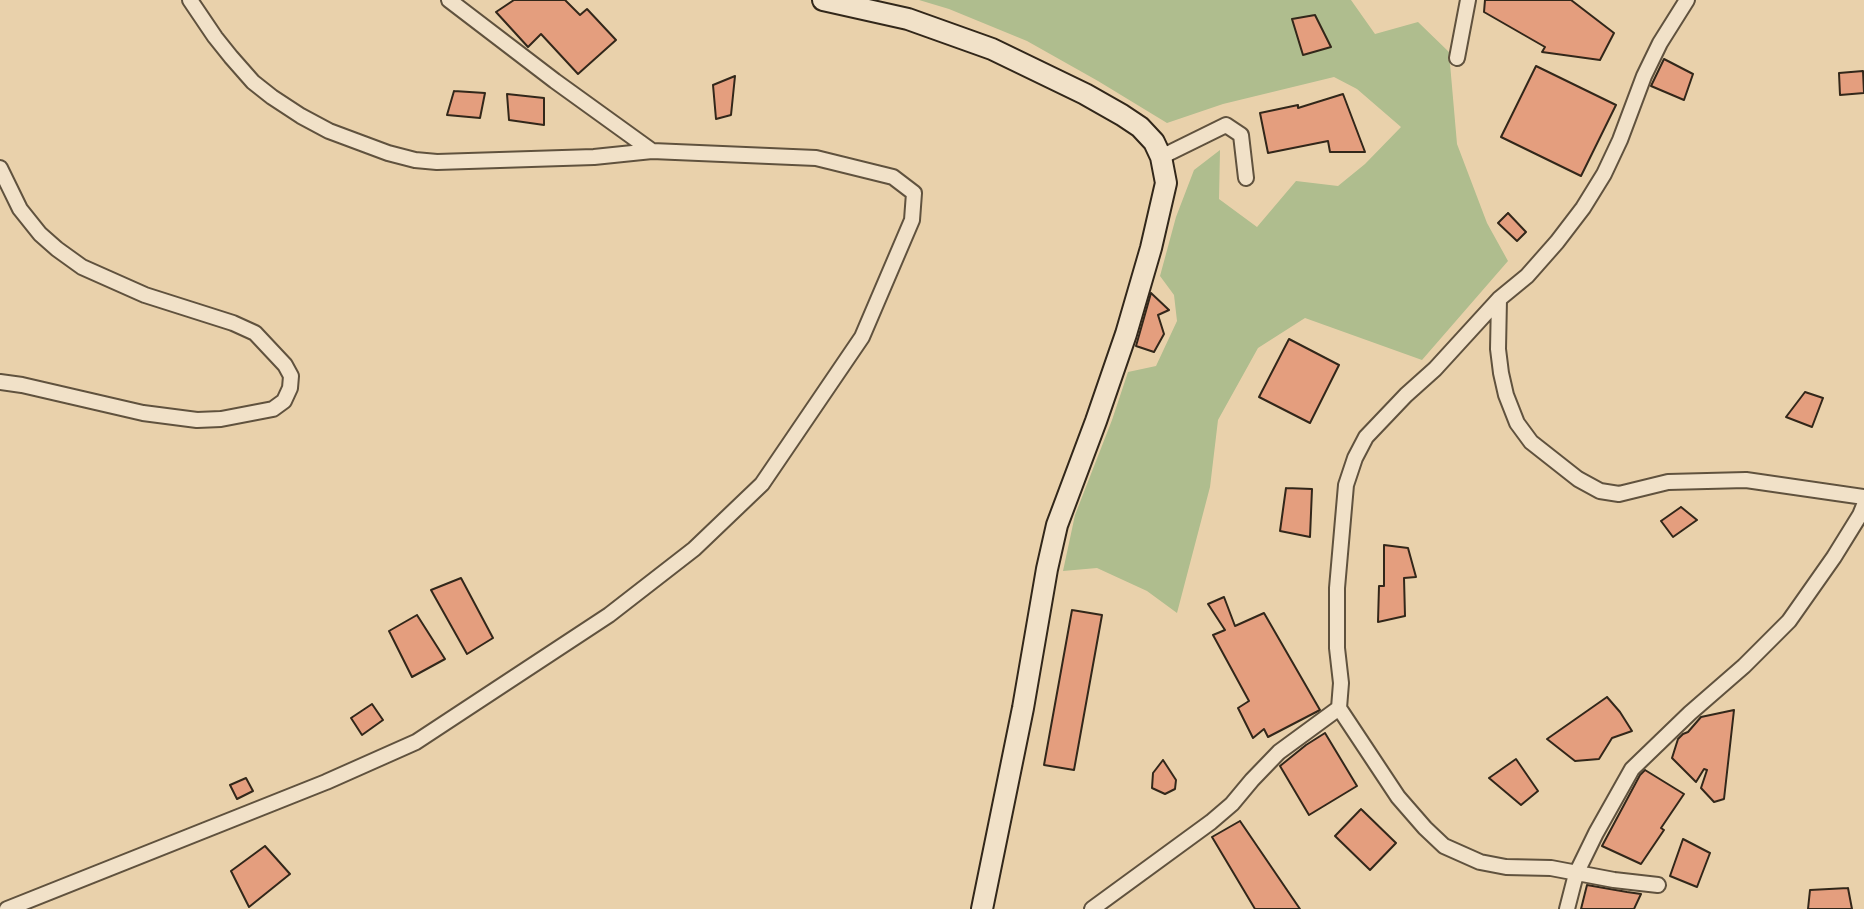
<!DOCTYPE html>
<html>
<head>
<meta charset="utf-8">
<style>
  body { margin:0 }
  canvas { display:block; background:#e9d1ab }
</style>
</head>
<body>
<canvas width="1864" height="909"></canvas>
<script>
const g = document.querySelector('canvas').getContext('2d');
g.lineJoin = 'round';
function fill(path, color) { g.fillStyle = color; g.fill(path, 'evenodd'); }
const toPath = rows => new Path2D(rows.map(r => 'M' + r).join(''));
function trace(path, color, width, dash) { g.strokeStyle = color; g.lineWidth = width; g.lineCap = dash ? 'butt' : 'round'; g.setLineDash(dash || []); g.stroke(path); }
const green = toPath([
  [919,0,1351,0,1375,34,1418,22,1449,52,1457,144,1487,223,1508,261,1422,360,1305,318,1258,348,1218,420,1210,487,1177,613,1147,591,1097,568,1063,571,1075,515,1112,420,1128,372,1156,366,1177,321,1174,295,1160,276,1176,217,1194,170,1220,150,1219,199,1257,227,1296,181,1338,186,1365,164,1401,127,1357,89,1334,77,1223,104,1167,123,1098,81,1027,41,949,9]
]);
const building = toPath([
  [514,0,565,0,580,15,587,9,616,40,578,74,541,34,528,47,496,12,514,0],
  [1485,0,1571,0,1614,33,1600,60,1542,52,1545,47,1484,12,1485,0],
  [1315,15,1331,47,1303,55,1292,19,1315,15],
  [1664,59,1693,74,1684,100,1651,86,1664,59],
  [1536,66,1616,105,1581,176,1501,137,1536,66],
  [1863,71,1864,93,1840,95,1839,73,1863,71],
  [735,76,731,115,716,119,713,85,735,76],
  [454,91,485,93,480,118,447,115,454,91],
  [507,94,544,98,544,125,509,120,507,94],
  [1343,94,1365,152,1330,152,1328,141,1268,153,1260,113,1298,105,1298,108,1343,94],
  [1508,213,1526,232,1517,241,1498,223,1508,213],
  [1151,293,1169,310,1158,315,1164,334,1154,352,1136,346,1151,293],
  [1289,339,1339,365,1310,423,1259,397,1289,339],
  [1805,392,1823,398,1812,427,1786,417,1805,392],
  [1286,488,1312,489,1310,537,1280,531,1286,488],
  [1681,507,1697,520,1673,537,1661,521,1681,507],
  [1384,545,1408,548,1416,577,1404,578,1405,616,1378,622,1379,586,1384,586,1384,545],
  [461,578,493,638,467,654,431,590,461,578],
  [1224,597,1235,626,1264,613,1320,710,1268,737,1264,729,1253,738,1238,708,1249,701,1213,635,1225,630,1208,604,1224,597],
  [1072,610,1102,615,1074,770,1044,765,1072,610],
  [417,615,445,659,412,677,389,631,417,615],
  [1607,697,1620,712,1632,731,1612,738,1599,759,1575,761,1547,739,1607,697],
  [372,704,383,720,362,735,351,718,372,704],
  [1734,710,1724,799,1714,802,1701,788,1707,770,1704,769,1696,782,1672,758,1678,739,1683,734,1688,732,1701,717,1734,710],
  [1325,733,1357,786,1309,815,1280,766,1306,745,1325,733],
  [1516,759,1538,791,1521,805,1489,778,1516,759],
  [1163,760,1176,780,1175,789,1165,794,1152,788,1153,773,1163,760],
  [1645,770,1684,794,1661,828,1664,830,1641,864,1602,846,1640,775,1645,770],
  [246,778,253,791,237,799,230,785,246,778],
  [1361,809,1396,843,1370,870,1335,836,1361,809],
  [1240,821,1300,909,1255,909,1212,837,1240,821],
  [1683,839,1710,853,1697,887,1670,876,1683,839],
  [265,846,290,874,249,907,231,871,265,846],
  [1587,885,1627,892,1641,894,1634,909,1581,909,1587,885],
  [1848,888,1852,909,1808,909,1810,890,1848,888]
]);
const minor = toPath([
  [449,0,555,81,652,151],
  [1457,58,1468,0],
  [1161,157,1226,125,1241,135,1246,178],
  [0,168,20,209,40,234,57,249,82,267,145,295,233,323,255,333,285,365,291,376,290,388,284,401,273,409,221,419,197,420,143,413,22,385,0,382],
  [1499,299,1498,349,1501,373,1506,395,1517,423,1531,442,1578,479,1600,491,1619,494,1668,482,1746,480,1864,497],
  [1339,708,1398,797,1425,828,1444,846,1480,862,1506,867,1551,868,1614,880,1658,885],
  [7,909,326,782,416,742,609,615,694,549,762,484,862,337,912,220,914,193,893,177,816,158,652,151,594,157,437,162,415,160,388,153,329,131,301,116,272,97,253,82,231,57,215,37,190,0],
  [1092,909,1211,822,1232,804,1252,780,1279,752,1339,708,1341,683,1337,648,1337,588,1346,485,1355,458,1366,437,1406,395,1435,369,1499,299,1527,276,1557,242,1583,208,1604,174,1620,140,1644,76,1660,43,1687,0],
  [1567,909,1576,874,1596,833,1632,769,1690,713,1744,666,1789,621,1834,557,1860,515,1864,505]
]);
const secondary = toPath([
  [823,0,908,19,992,49,1085,94,1122,115,1140,127,1154,142,1161,157,1166,183,1151,248,1126,334,1096,421,1057,525,1047,569,1023,708,982,909]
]);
fill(green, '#afbd8e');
fill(building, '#e49e7e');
trace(building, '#32271a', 2);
trace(minor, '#60523e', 18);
trace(secondary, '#32271a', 24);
trace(minor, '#f1e1c8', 14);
trace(secondary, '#f1e1c8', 20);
</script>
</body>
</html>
